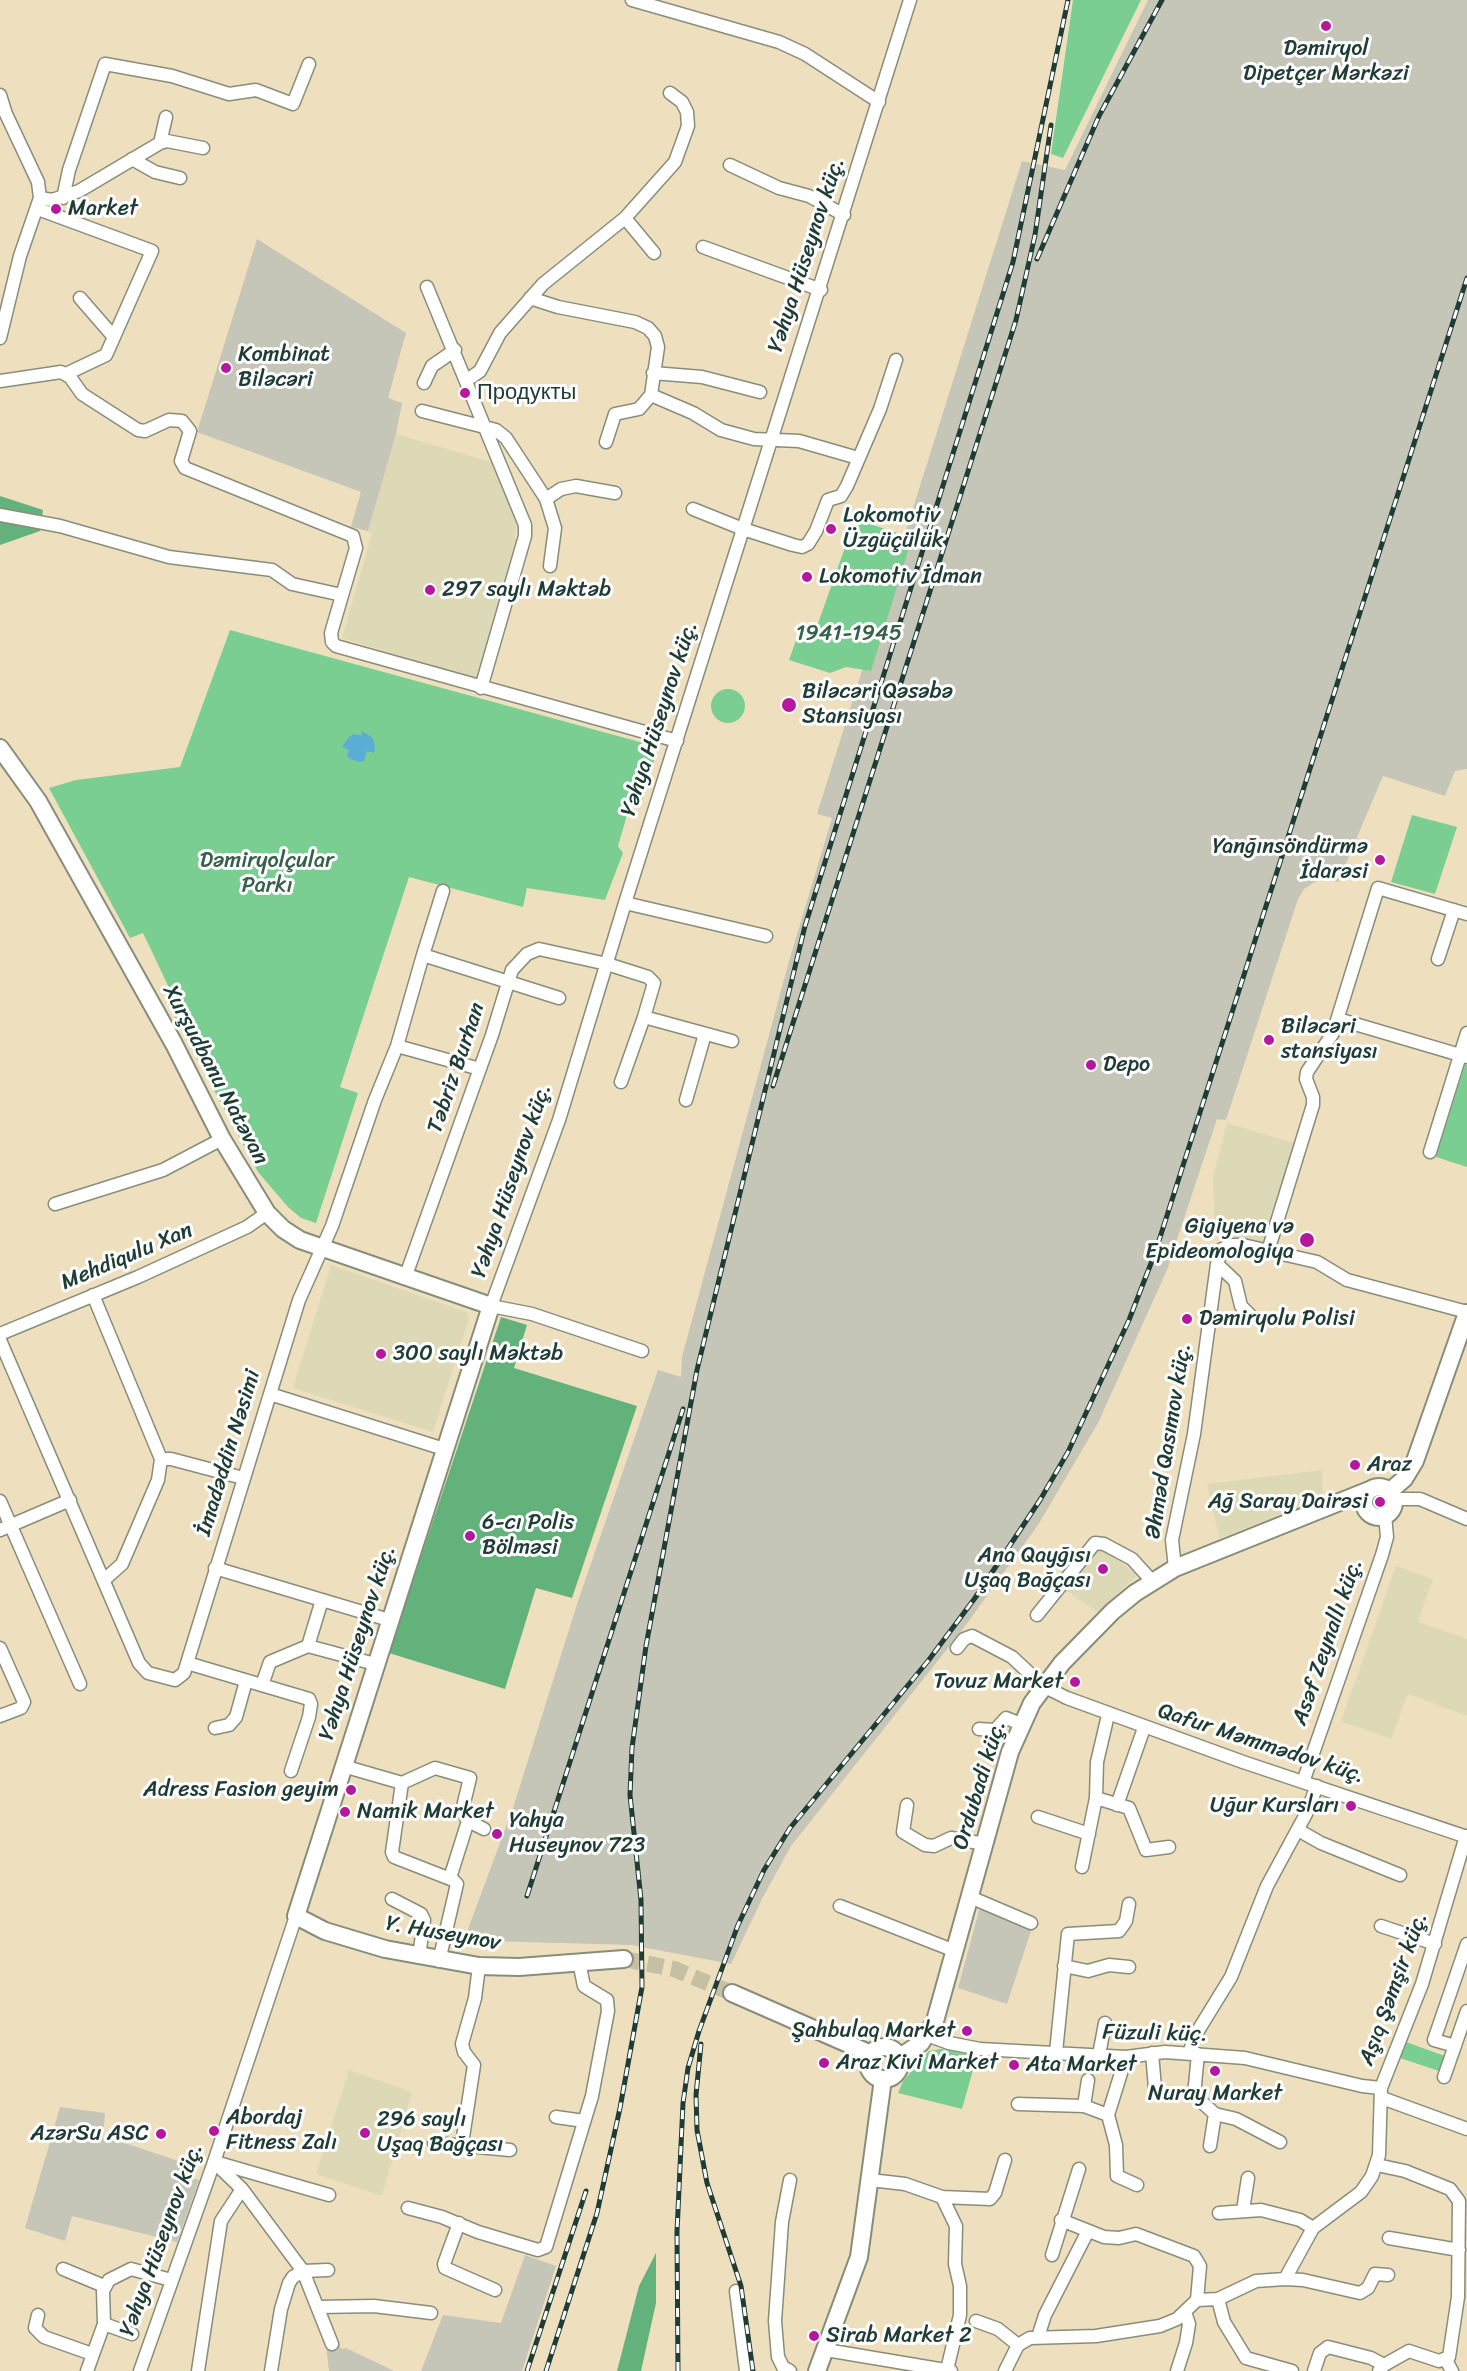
<!DOCTYPE html>
<html>
<head>
<meta charset="utf-8">
<style>
  body { margin:0 }
  canvas { display:block; background:#eee0bf }
</style>
</head>
<body>
<canvas width="1467" height="2371"></canvas>
<script>
const g = document.querySelector('canvas').getContext('2d');
g.lineJoin = 'round';
function fill(path, color) { g.fillStyle = color; g.fill(path, 'evenodd'); }
const toPath = rows => new Path2D(rows.map(r => 'M' + r).join(''));
function trace(path, color, width, dash) { g.strokeStyle = color; g.lineWidth = width; g.lineCap = dash ? 'butt' : 'round'; g.setLineDash(dash || []); g.stroke(path); }
function write(font, color, halo, rows, align = 'center') {
  g.font = font + ' Sriracha,sans-serif'; g.lineWidth = 6; g.setLineDash([]); g.textBaseline = 'middle'; g.strokeStyle = halo; g.fillStyle = color; for (const [text, x, y, turn = 0] of rows) {
    g.save(); g.translate(x, y); g.rotate((+turn || 0) * Math.PI / 180); g.textAlign = isNaN(turn) ? turn : align; if (halo) g.strokeText(text, 0, 0); g.fillText(text, 0, 0); g.restore();
  }
}
const built = toPath([
  [396,434,495,463,517,515,515,538,519,542,477,680,342,638,372,533,368,531],
  [1227,1123,1294,1143,1264,1244,1215,1232,1213,1177],
  [331,1265,467,1312,469,1319,433,1432,293,1388],
  [1322,1470,1323,1499,1219,1538,1207,1484],
  [1096,1550,1104,1550,1138,1575,1097,1612,1064,1589],
  [1396,1566,1433,1579,1418,1622,1467,1639,1467,1716,1408,1694,1391,1739,1341,1721],
  [349,2070,412,2092,382,2196,316,2174]
]);
const industrial = toPath([
  [1148,0,1467,0,1467,769,1455,771,1445,796,1383,776,1338,882,1321,878,1304,889,1298,899,1226,1120,1217,1119,1167,1270,1098,1423,1038,1525,963,1629,791,1846,762,1899,731,1964,631,1945,485,1941,465,1937,513,1808,578,1601,658,1370,681,1377,682,1357,789,961,832,818,817,814,1022,161,1065,170],
  [257,239,406,333,388,398,402,403,396,434,368,531,351,527,361,492,197,432],
  [980,1907,1032,1928,1007,2004,958,1988],
  [60,2107,105,2113,103,2139,128,2144,193,2166,189,2177,199,2180,177,2242,72,2216,65,2241,25,2228],
  [525,2255,556,2266,522,2371,421,2371,443,2315,501,2323],
  [339,2343,341,2349,346,2348,394,2371,329,2371,326,2345]
]);
const green = toPath([
  [1073,0,1141,0,1063,158,1051,154],
  [855,519,912,538,871,671,846,667,830,673,789,660,800,629,815,632],
  [230,630,658,747,642,801,630,805,618,846,623,853,605,900,527,888,523,907,409,877,340,1087,358,1093,316,1223,301,1218,288,1207,258,1172,173,1014,173,996,143,933,130,938,49,788,76,780,180,767],
  '711 706a17 17 0 1 1 34 0a17 17 0 1 1-34 0Z',
  [1412,815,1457,827,1435,894,1391,882],
  [1465,1065,1467,1065,1467,1167,1436,1157],
  [1406,2042,1445,2056,1439,2071,1400,2058],
  [941,2049,977,2056,962,2109,898,2093,903,2081,929,2051]
]);
const forest = toPath([
  [0,496,43,510,40,531,0,545],
  [501,1317,527,1325,514,1368,637,1406,572,1598,536,1588,505,1689,389,1653],
  [656,2253,656,2303,641,2371,617,2371,639,2286]
]);
const water = toPath([
  [362,731,373,738,375,747,374,753,367,751,364,761,359,762,350,759,347,756,349,750,342,747,349,737,354,734,361,736]
]);
const majorTunnel = toPath([
  [624,1959,674,1969,732,1993]
]);
const minor = toPath([
  [632,0,779,42,805,54,879,102],
  [0,95,6,114,38,182,40,198,20,256,0,338],
  [160,143,166,117],
  [132,159,155,172,180,178],
  [730,165,779,188,809,196,844,215],
  [40,198,52,200,79,191,160,143,167,141,203,148],
  [63,198,69,170,105,64,172,76,229,94,256,90,293,104,309,64],
  [38,209,152,251,106,355,66,374],
  [625,218,654,253],
  [703,247,821,290],
  [427,287,525,525,525,536,481,688],
  [80,298,113,336],
  [530,298,558,307,635,322,648,328,655,336,658,347,651,395,693,413,721,430,754,439,799,441,858,458],
  [653,373,702,377,760,392],
  [467,380,480,371,500,333,543,284,625,218,675,162,688,126,687,112,682,102,670,93],
  [0,381,61,372,70,377,82,394,138,430,145,431,169,420,182,421,190,431,181,461,185,468,353,536,356,548,331,633,332,642,336,646,677,741],
  [424,383,432,366,455,350],
  [422,411,496,430,506,438,546,499,555,528,550,566],
  [606,442,615,414,639,409,651,395],
  [546,499,561,489,576,486,615,493],
  [693,509,743,529,793,545,802,547,808,544,816,531,828,500,841,496,847,486,880,409,896,360],
  [0,515,60,526,169,557,272,570,292,584,342,595],
  [625,903,766,936],
  [423,955,443,891],
  [1438,959,1454,910],
  [1338,1019,1467,1057],
  [397,1046,480,1069],
  [621,1082,644,1017],
  [686,1100,705,1034],
  [1430,1152,1467,1033],
  [55,1204,163,1170,222,1139],
  [1268,1251,1313,1105,1313,1097,1306,1079,1307,1072,1333,1033,1378,888,1467,914],
  [1217,1264,1235,1281,1241,1306,1250,1315],
  [405,1278,492,1035,512,970,527,954,539,949,607,964,648,977,654,983,644,1017,732,1041],
  [93,1295,161,1459,158,1480,122,1564,104,1580],
  [0,1334,138,1277,247,1227,267,1213],
  [0,1340,139,1663,148,1673,175,1680,184,1673,299,1300,332,1226,375,1100,397,1046,423,955,559,998],
  [642,1351,532,1314,491,1306,559,1120,625,903,910,0],
  [270,1394,444,1449],
  [161,1459,171,1459,243,1478],
  [1394,1499,1420,1499,1467,1519],
  [0,1501,80,1684],
  [0,1530,70,1500],
  [215,1568,389,1620],
  [1175,1568,1172,1540,1194,1434,1217,1264,1222,1249,1232,1245,1243,1245,1317,1262,1347,1280,1467,1312],
  [1037,1615,1095,1543,1104,1544,1132,1559,1152,1581],
  [308,1646,322,1600],
  [0,1648,24,1702,21,1708,0,1716],
  [957,1648,964,1639,972,1636,1012,1657,1043,1686,1067,1698,1243,1762,1467,1837],
  [187,1663,309,1699,311,1704,309,1717,291,1771],
  [262,1685,270,1662,308,1646,375,1664],
  [215,1728,229,1725,236,1717,246,1681],
  [979,1729,995,1730,1006,1718,1021,1724],
  [343,1766,402,1783,392,1852,394,1857,453,1880,457,1884,439,1961],
  [1303,1782,1382,1555,1387,1537,1385,1515],
  [402,1783,435,1768,470,1778,462,1811,468,1821,484,1829],
  [1096,1798,1129,1808,1146,1850,1169,1847],
  [907,1805,903,1832,925,1845,934,1846,951,1838,985,1844],
  [1117,1805,1144,1728],
  [1038,1817,1089,1834],
  [1298,1830,1321,1843,1400,1875],
  [1082,1867,1096,1798,1097,1762,1108,1715],
  [450,1878,468,1821],
  [970,1897,1031,1923],
  [392,1899,421,1914,424,1920,419,1957],
  [840,1906,955,1951],
  [1381,1926,1435,1944],
  [1064,1966,1088,1971,1109,1965,1129,1967],
  [927,2035,949,2043,980,2049,1126,2057,1165,2052,1245,2058,1362,2086,1381,2088],
  [1455,2046,1434,2040,1467,1944],
  [1056,2052,1068,1934,1119,1931,1126,1921,1129,1904],
  [1152,2053,1155,2088],
  [1189,2053,1196,2034,1231,1977,1267,1886,1306,1814,1317,1786],
  [1198,2054,1194,2095,1215,2114,1236,2119,1280,2142],
  [1099,2055,1105,2023],
  [1444,2077,1467,2011],
  [1382,2098,1467,2129],
  [1018,2104,1084,2106,1108,2115,1116,2145,1117,2176,1137,2185],
  [1084,2106,1088,2080],
  [1108,2115,1126,2057],
  [556,2117,584,2121],
  [434,2143,510,2150],
  [462,2144,474,2065,464,2052,462,2044,475,1998,479,1966],
  [1210,2146,1215,2114],
  [214,2162,242,2189,303,2271,332,2344],
  [215,2162,329,2195],
  [1377,2165,1405,2171,1450,2189,1459,2201,1458,2297,1449,2357,1439,2361,1409,2351,1384,2365,1379,2371],
  [790,2180,782,2222,775,2321,778,2357,783,2367,790,2371],
  [870,2180,905,2184,942,2197,990,2199,995,2193,1005,2160],
  [942,2197,956,2226,955,2264,960,2286,960,2315,947,2370],
  [408,2208,442,2217,478,2232,538,2250,546,2247,592,2096,608,2011,607,2000,584,1986,579,1962],
  [1243,2210,1248,2178],
  [1219,2213,1261,2210,1300,2220,1313,2228],
  [1061,2220,1104,2237,1119,2238,1136,2234,1194,2256,1200,2266,1197,2300],
  [459,2223,444,2264,445,2268,495,2290],
  [1389,2238,1459,2250],
  [1052,2255,1079,2169],
  [63,2269,104,2286],
  [1285,2279,1303,2280,1360,2293,1368,2288,1375,2274,1388,2275],
  [736,2291,746,2371],
  [1218,2299,1224,2322,1246,2358,1292,2371],
  [319,2307,374,2306,431,2313],
  [38,2315,35,2328,44,2337,92,2354],
  [976,2321,998,2329,1018,2345],
  [104,2324,132,2334],
  [1038,2337,1045,2315,1088,2231],
  [826,2350,951,2371],
  [1446,2360,1452,2371],
  [87,2371,104,2324,103,2291,109,2280,131,2269,171,2280],
  [140,2371,214,2162,296,1916],
  [198,2371,221,2221,242,2189],
  [271,2371,281,2309,289,2283,293,2277,303,2271,328,2270],
  [1005,2371,1018,2345,1030,2338,1096,2336,1160,2326,1177,2319,1197,2300,1218,2299,1256,2281,1285,2279,1313,2228,1361,2192,1372,2176,1379,2155,1381,2088,1422,1984,1466,1836],
  [1177,2371,1186,2343,1189,2324,1185,2312],
  [1314,2371,1320,2353,1328,2347,1371,2358,1384,2365]
]);
const major = toPath([
  [0,748,38,801,174,1044,222,1139,267,1213,283,1229,300,1240,491,1306,296,1916,325,1931,385,1949,479,1966,519,1967,624,1959],
  '1364 1502a15 15 0 1 1 30 0a15 15 0 1 1-30 0Z',
  [1390,1491,1404,1479,1415,1461,1467,1313],
  [732,1993,871,2054],
  '868 2063a16 16 0 1 1 32 0a16 16 0 1 1-32 0Z',
  [900,2057,921,2043,935,2021,1010,1752,1032,1703,1062,1663,1113,1611,1135,1593,1175,1568,1372,1489],
  [817,2371,859,2257,883,2079]
]);
const rail = toPath([
  [1037,259,1099,116,1162,0],
  [773,1086,1016,320,1035,235,1051,125],
  [527,1896,683,1409],
  [701,2044,696,2095,697,2130,707,2183,741,2286,753,2371],
  [527,2371,586,2191],
  [546,2371,597,2213,620,2108,642,1987,641,1900,630,1795,632,1748,646,1646,697,1370,805,926,1013,262,1068,0],
  [678,2371,677,2232,683,2103,688,2068,699,2031,738,1925,764,1870,790,1828,928,1661,975,1598,1040,1500,1068,1452,1129,1320,1155,1253,1467,278]
]);
const markers = [
  [1326,26,6,"#b5179e"],
  [56,209,6,"#b5179e"],
  [226,368,6,"#b5179e"],
  [465,393,6,"#b5179e"],
  [831,529,6,"#b5179e"],
  [807,577,6,"#b5179e"],
  [430,590,6,"#b5179e"],
  [789,705,8,"#b5179e"],
  [1380,860,6,"#b5179e"],
  [1269,1040,6,"#b5179e"],
  [1091,1065,6,"#b5179e"],
  [1307,1240,8,"#b5179e"],
  [1187,1319,6,"#b5179e"],
  [381,1354,6,"#b5179e"],
  [1355,1465,6,"#b5179e"],
  [1380,1502,6,"#b5179e"],
  [470,1536,6,"#b5179e"],
  [1103,1569,6,"#b5179e"],
  [1075,1682,6,"#b5179e"],
  [351,1790,6,"#b5179e"],
  [1351,1806,6,"#b5179e"],
  [345,1812,6,"#b5179e"],
  [497,1834,6,"#b5179e"],
  [967,2031,6,"#b5179e"],
  [824,2063,6,"#b5179e"],
  [1014,2065,6,"#b5179e"],
  [1215,2071,6,"#b5179e"],
  [214,2131,6,"#b5179e"],
  [365,2133,6,"#b5179e"],
  [161,2134,6,"#b5179e"],
  [814,2336,6,"#b5179e"]
];
const poiNames = [
  ["Dəmiryol",1326,49,"center"],
  ["Dipetçer Mərkəzi",1326,74,"center"],
  ["Market",68,209],
  ["Kombinat",238,355],
  ["Biləcəri",238,380],
  ["Продукты",477,393],
  ["Lokomotiv",843,516],
  ["Üzgüçülük",843,541],
  ["Lokomotiv İdman",819,577],
  ["297 saylı Məktəb",442,590],
  ["Biləcəri Qəsəbə",802,692],
  ["Stansiyası",802,717],
  ["Yanğınsöndürmə",1368,847,"right"],
  ["İdarəsi",1368,872,"right"],
  ["Biləcəri",1281,1027],
  ["stansiyası",1281,1052],
  ["Depo",1103,1065],
  ["Gigiyena və",1294,1227,"right"],
  ["Epideomologiya",1294,1252,"right"],
  ["Dəmiryolu Polisi",1199,1319],
  ["300 saylı Məktəb",393,1354],
  ["Araz",1367,1465],
  ["Ağ Saray Dairəsi",1368,1502,"right"],
  ["6-cı Polis",482,1523],
  ["Bölməsi",482,1548],
  ["Ana Qayğısı",1091,1556,"right"],
  ["Uşaq Bağçası",1091,1581,"right"],
  ["Tovuz Market",1063,1682,"right"],
  ["Adress Fasion geyim",339,1790,"right"],
  ["Uğur Kursları",1339,1806,"right"],
  ["Namik Market",357,1812],
  ["Yahya",509,1821],
  ["Huseynov 723",509,1846],
  ["Şahbulaq Market",955,2031,"right"],
  ["Araz Kivi Market",836,2063],
  ["Ata Market",1026,2065],
  ["Nuray Market",1215,2094,"center"],
  ["Abordaj",226,2118],
  ["Fitness Zalı",226,2143],
  ["296 saylı",377,2120],
  ["Uşaq Bağçası",377,2145],
  ["AzərSu ASC",149,2134,"right"],
  ["Sirab Market 2",826,2336]
];
const streetNames = [
  ["Yəhya Hüseynov küç.",807,255,-72],
  ["Yəhya Hüseynov küç.",660,719,-72],
  ["Təbriz Burhan",457,1068,-71],
  ["Xurşudbanu Natəvan",215,1075,62],
  ["Yəhya Hüseynov küç.",512,1181,-71],
  ["Mehdiqulu Xan",127,1257,-23],
  ["Əhməd Qasımov küç.",1169,1441,-81],
  ["İmadəddin Nəsimi",229,1453,-73],
  ["Asəf Zeynallı küç.",1328,1642,-71],
  ["Yəhya Hüseynov küç.",358,1643,-72],
  ["Qafur Məmmədov küç.",1261,1744,18],
  ["Ordubadi küç.",980,1785,-73],
  ["Y. Huseynov",443,1934,10],
  ["Aşıq Şəmşir küç.",1394,1989,-70],
  ["Füzuli küç.",1155,2034,1],
  ["Yəhya Hüseynov küç.",162,2240,-70]
];
const parkNames = [
  ["1941-1945",849,634],
  ["Dəmiryolçular",267,861],
  ["Parkı",267,886]
];
fill(built, '#ddd9b7');
fill(industrial, '#c5c5b8');
fill(green, '#7ace91');
fill(forest, '#63b17b');
fill(water, '#5aadd5');
trace(majorTunnel, '#c5bfa3', 16, [16, 8]);
trace(minor, '#868e7a', 15);
trace(major, '#868e7a', 20);
trace(minor, '#fff', 12);
trace(major, '#fff', 16);
trace(rail, '#1f3d34', 5);
trace(rail, '#fff', 3, [9]);
for (const [x, y, r, color] of markers) { const dot = new Path2D(); dot.arc(x, y, r, 0, 2 * Math.PI); g.fillStyle = color; g.fill(dot); trace(dot, '#fff', 2); }
write('22px', '#1f3d34', '#fff', poiNames, 'left');
write('22px', '#1f3d34', '#fff', streetNames);
write('22px', '#36614b', '#fff', parkNames);
</script>
</body>
</html>
